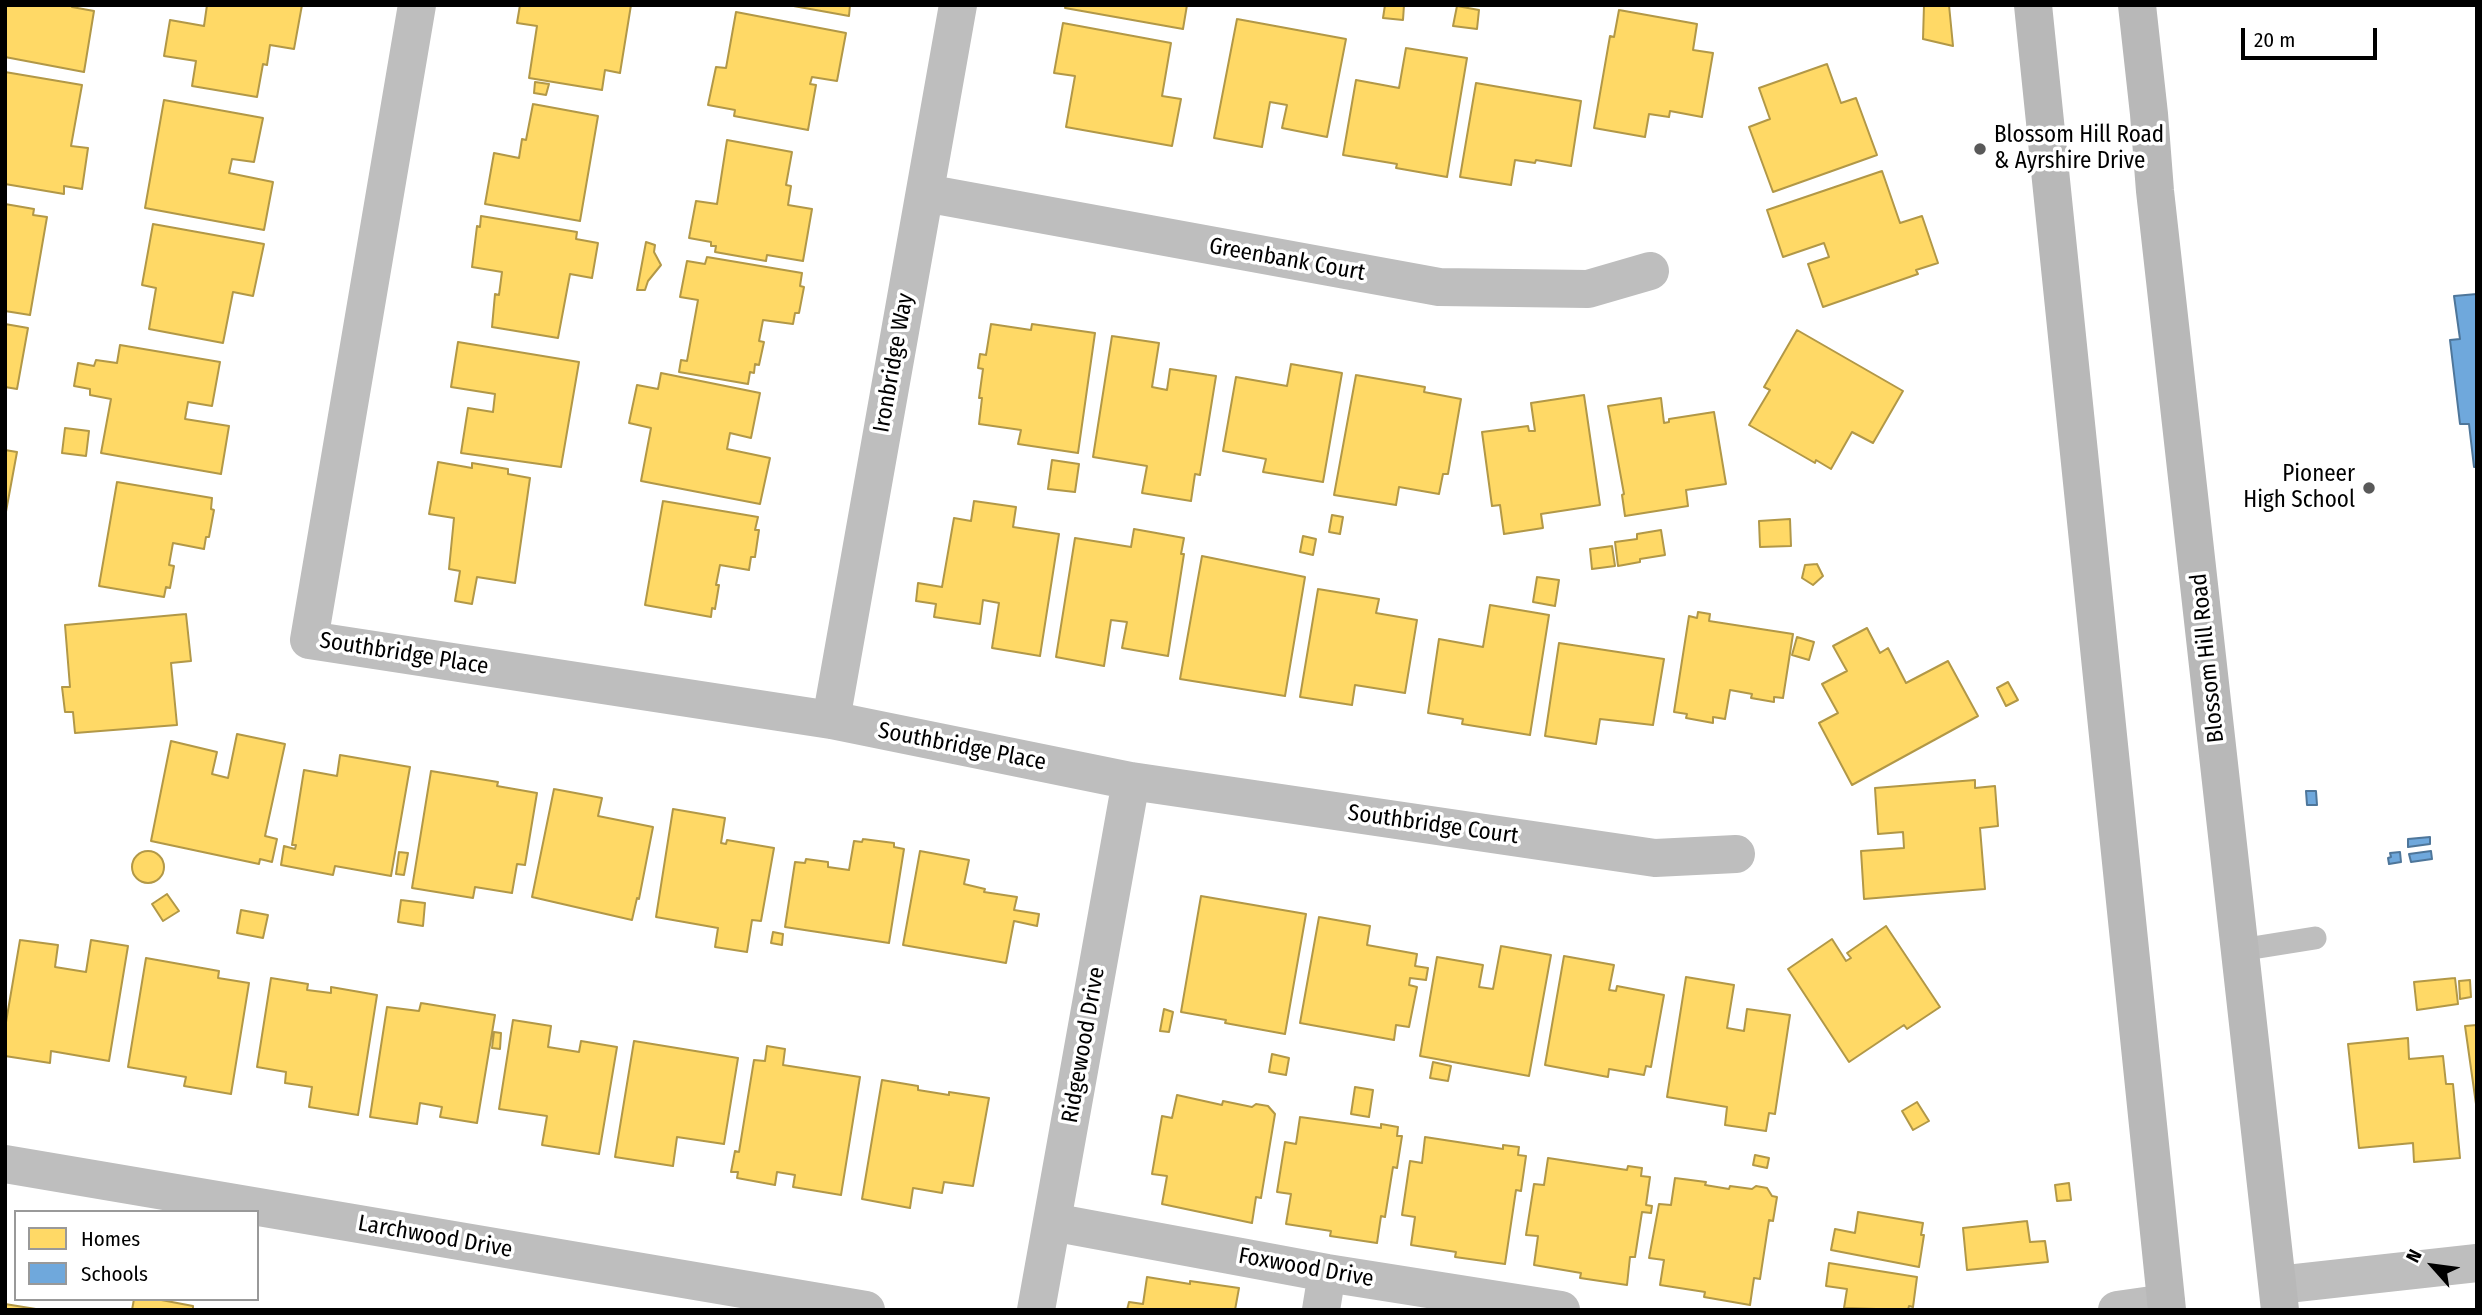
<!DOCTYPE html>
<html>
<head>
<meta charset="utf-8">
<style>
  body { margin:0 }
  #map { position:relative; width:2482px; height:1315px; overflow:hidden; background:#fff; font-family:"Fira Sans Condensed",sans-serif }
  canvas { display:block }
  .frame { position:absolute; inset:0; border:7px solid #000; pointer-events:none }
  .legend { position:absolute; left:14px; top:1210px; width:245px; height:91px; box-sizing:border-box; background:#fff; border:2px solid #999; margin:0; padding:9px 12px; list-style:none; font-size:21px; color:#000 }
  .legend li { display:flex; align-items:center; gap:14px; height:35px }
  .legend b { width:35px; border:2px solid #999 }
  .north { position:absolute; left:2398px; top:1231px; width:70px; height:70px; -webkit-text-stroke:5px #fff; paint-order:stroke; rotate:298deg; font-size:19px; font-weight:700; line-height:28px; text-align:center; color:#000 }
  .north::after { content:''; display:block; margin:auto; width:24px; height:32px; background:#000; clip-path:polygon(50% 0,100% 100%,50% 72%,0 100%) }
  .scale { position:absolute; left:2241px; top:28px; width:136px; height:32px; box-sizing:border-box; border:4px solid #000; border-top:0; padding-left:9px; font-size:21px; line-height:24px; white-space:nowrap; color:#000; -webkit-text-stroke:5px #fff; paint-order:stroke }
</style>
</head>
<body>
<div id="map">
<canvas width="2482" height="1315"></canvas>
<div class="frame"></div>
<ul class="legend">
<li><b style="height:19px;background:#ffd966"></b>Homes</li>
<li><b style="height:19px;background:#6fa8dc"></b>Schools</li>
</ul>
<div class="north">N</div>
<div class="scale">20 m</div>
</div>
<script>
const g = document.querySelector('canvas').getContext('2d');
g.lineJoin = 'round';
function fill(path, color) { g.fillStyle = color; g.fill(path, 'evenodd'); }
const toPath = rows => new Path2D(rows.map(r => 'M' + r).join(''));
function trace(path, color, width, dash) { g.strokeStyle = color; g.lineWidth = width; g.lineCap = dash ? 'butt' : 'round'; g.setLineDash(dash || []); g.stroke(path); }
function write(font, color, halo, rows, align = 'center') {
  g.font = font + ' "Fira Sans Condensed",sans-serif'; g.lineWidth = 7; g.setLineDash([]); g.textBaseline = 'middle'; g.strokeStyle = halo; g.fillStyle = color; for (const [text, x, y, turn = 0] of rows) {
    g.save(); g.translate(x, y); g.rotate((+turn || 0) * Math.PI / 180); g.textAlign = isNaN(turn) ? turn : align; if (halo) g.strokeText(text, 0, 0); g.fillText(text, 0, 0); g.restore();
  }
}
const homes = toPath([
  [5,5,72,5,72,7,94,11,84,72,5,57,5,5],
  [207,5,302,5,294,49,270,45,267,65,263,64,257,97,192,86,196,61,164,56,170,20,204,26,207,5],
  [520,5,631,5,620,73,605,70,602,90,529,78,537,26,517,23,520,5],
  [788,5,850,5,849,16,788,5],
  [1066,5,1187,5,1183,29,1065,8,1066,5],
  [1385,5,1404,5,1403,20,1383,18,1385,5],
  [1924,5,1949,5,1953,46,1923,39,1924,5],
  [1457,6,1479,10,1477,29,1453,26,1457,6],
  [1619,10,1697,24,1693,50,1713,53,1702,117,1670,111,1669,117,1649,114,1645,137,1594,128,1610,36,1614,37,1619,10],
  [736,12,846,33,837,81,812,77,810,84,816,85,808,130,734,116,735,110,708,105,716,67,726,68,736,12],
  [1237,19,1346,39,1327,137,1282,128,1287,105,1270,102,1262,147,1214,138,1237,19],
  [1063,23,1171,43,1162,96,1181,99,1172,146,1066,127,1075,76,1054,73,1063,23],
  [1406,48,1467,58,1447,177,1396,168,1397,164,1343,155,1356,80,1399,88,1406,48],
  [1827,64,1841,103,1856,98,1877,155,1773,192,1749,127,1770,119,1759,88,1827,64],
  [5,72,82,85,71,146,88,148,82,189,64,186,64,194,5,184,5,72],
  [535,82,549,84,546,95,534,93,535,82],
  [1476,83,1581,101,1571,166,1536,160,1535,163,1515,160,1511,185,1460,177,1476,83],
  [164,100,263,118,254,162,232,159,229,173,273,182,264,230,145,208,164,100],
  [533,104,598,116,580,221,485,204,494,153,519,158,522,139,526,140,533,104],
  [727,140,792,152,786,185,791,186,788,205,812,209,803,261,767,255,766,261,715,252,716,246,711,246,711,242,689,238,696,201,717,204,727,140],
  [1882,171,1900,223,1922,216,1938,263,1916,270,1918,274,1823,307,1808,264,1829,257,1824,243,1783,257,1767,210,1882,171],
  [5,204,34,209,33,215,47,217,30,315,5,311,5,204],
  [481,216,577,232,576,239,598,243,592,278,570,274,558,338,492,327,495,294,499,295,502,272,472,267,477,226,480,227,481,216],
  [153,224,264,244,253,296,233,292,223,343,149,329,156,288,142,285,153,224],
  [646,242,655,245,654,252,661,265,648,281,645,290,637,290,646,242],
  [707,257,802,273,800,286,804,287,799,313,795,313,793,324,763,320,759,341,764,342,759,365,755,364,754,373,750,372,748,384,679,372,681,360,687,361,698,300,680,297,687,261,705,264,707,257],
  [5,324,28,328,17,389,5,387,5,324],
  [991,324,1031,330,1032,324,1095,333,1078,453,1018,444,1021,430,979,424,982,398,979,398,983,369,978,368,980,354,986,355,991,324],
  [1797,330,1903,391,1873,443,1852,432,1831,469,1816,460,1815,463,1749,425,1770,390,1764,387,1797,330],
  [1112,336,1159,343,1152,387,1167,390,1170,369,1216,376,1200,475,1195,474,1191,501,1142,493,1147,466,1093,457,1112,336],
  [458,342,579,362,561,467,461,453,468,408,493,412,495,394,451,387,458,342],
  [120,345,220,362,212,406,188,402,185,419,229,426,221,474,101,453,111,399,90,395,90,389,74,386,78,363,94,366,96,360,117,363,120,345],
  [1291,364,1342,373,1323,482,1263,472,1266,459,1223,451,1236,377,1287,386,1291,364],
  [661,373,760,393,751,438,730,433,727,449,770,458,760,504,641,481,651,428,629,423,637,385,658,389,661,373],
  [1356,375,1425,387,1424,392,1461,399,1448,474,1443,474,1439,494,1399,487,1396,505,1334,495,1356,375],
  [1584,395,1600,505,1541,514,1543,528,1504,534,1500,505,1492,506,1482,432,1528,426,1529,431,1535,431,1531,403,1584,395],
  [1661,398,1664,423,1669,422,1669,419,1714,412,1726,484,1686,490,1688,506,1625,516,1622,495,1624,494,1608,406,1661,398],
  [65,428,89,431,86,456,62,453,65,428],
  [5,450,17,452,5,517,5,450],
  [1052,460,1079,464,1075,492,1048,489,1052,460],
  [438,462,472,468,472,463,508,469,508,474,530,478,515,583,477,577,472,604,455,601,460,571,449,569,454,518,429,514,438,462],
  [117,482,212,498,211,509,214,510,209,537,206,537,204,549,173,543,169,565,174,566,170,588,166,587,164,597,99,586,117,482],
  [663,501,758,517,755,530,759,530,755,557,751,557,749,570,720,565,716,585,719,585,715,609,712,608,711,617,645,605,663,501],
  [974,501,1016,507,1013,527,1059,534,1040,656,992,648,999,603,983,600,980,624,934,617,936,604,916,601,918,583,942,587,954,518,971,521,974,501],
  [1332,515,1343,517,1340,534,1329,532,1332,515],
  [1790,519,1791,546,1760,547,1759,521,1790,519],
  [1134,529,1184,538,1181,554,1184,554,1168,656,1122,648,1127,622,1111,620,1104,666,1056,657,1075,538,1131,547,1134,529],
  [1661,530,1665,555,1640,559,1640,562,1618,566,1615,542,1637,539,1637,534,1661,530],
  [1303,536,1316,539,1313,555,1300,552,1303,536],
  [1612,546,1615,566,1592,569,1590,549,1612,546],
  [1202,556,1305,577,1285,696,1180,679,1202,556],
  [1817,564,1823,576,1813,585,1802,578,1805,565,1817,564],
  [1537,577,1559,580,1555,606,1533,602,1537,577],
  [1318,589,1379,599,1376,613,1417,620,1405,693,1355,685,1352,705,1300,697,1318,589],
  [1490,605,1549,615,1530,735,1462,724,1463,719,1428,713,1439,639,1483,647,1490,605],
  [1698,612,1710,614,1709,621,1793,634,1783,698,1774,697,1774,702,1751,698,1752,694,1730,690,1725,719,1713,717,1713,723,1686,718,1687,714,1674,712,1689,616,1697,618,1698,612],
  [186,614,191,661,171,663,177,725,75,733,73,712,65,712,62,687,70,687,65,625,186,614],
  [1867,628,1880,653,1888,648,1906,683,1948,661,1978,716,1852,785,1819,723,1838,713,1822,684,1847,671,1833,646,1867,628],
  [1797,637,1814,642,1809,660,1792,655,1797,637],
  [1559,643,1664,659,1653,725,1600,719,1596,744,1545,736,1559,643],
  [2008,682,2018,700,2006,706,1997,688,2008,682],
  [237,734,285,744,265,836,277,839,272,862,260,859,259,864,151,841,171,741,217,752,212,774,228,778,237,734],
  [340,755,410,767,391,876,335,866,333,875,281,865,284,846,295,849,296,845,292,845,304,770,337,776,340,755],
  [431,771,498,782,497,786,537,793,525,865,517,864,512,893,475,887,473,898,412,888,431,771],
  [1975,780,1975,788,1995,786,1998,826,1980,828,1985,889,1864,899,1861,851,1904,848,1903,832,1878,834,1875,788,1975,780],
  [554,789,602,798,598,816,653,827,639,899,637,898,632,920,532,897,554,789],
  [673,809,725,818,721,843,726,844,727,840,774,848,761,921,752,920,747,952,715,947,718,928,656,917,673,809],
  [863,839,894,843,894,847,904,849,889,943,785,927,795,862,805,863,806,859,828,862,828,867,849,870,854,841,862,842,863,839],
  [920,851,969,860,964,884,985,889,984,892,1017,897,1014,910,1039,914,1037,926,1014,921,1006,963,903,945,920,851],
  '132 867a16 16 0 1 1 32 0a16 16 0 1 1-32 0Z',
  [399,852,408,853,404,875,396,874,399,852],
  [167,894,179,911,163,921,152,904,167,894],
  [1201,896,1306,914,1285,1034,1225,1023,1226,1020,1181,1012,1201,896],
  [401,900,425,903,423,926,398,922,401,900],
  [241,910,268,915,263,938,237,933,241,910],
  [1319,917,1370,926,1367,945,1417,954,1415,966,1428,968,1426,980,1410,978,1409,985,1417,987,1409,1027,1396,1025,1394,1040,1300,1023,1319,917],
  [1886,926,1940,1007,1907,1029,1904,1025,1849,1062,1788,969,1832,939,1846,961,1851,958,1847,953,1886,926],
  [773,932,783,934,782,945,771,943,773,932],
  [20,940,58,945,55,967,86,972,91,940,128,946,109,1061,51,1051,50,1063,5,1056,5,1028,20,940],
  [1501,946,1551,955,1529,1076,1420,1056,1437,957,1483,965,1479,987,1493,989,1501,946],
  [1564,956,1614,965,1609,990,1616,991,1617,986,1664,995,1651,1067,1646,1066,1644,1075,1609,1069,1608,1077,1545,1065,1564,956],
  [146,958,219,971,218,978,249,983,231,1094,184,1086,186,1077,128,1067,146,958],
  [1686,977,1734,985,1727,1028,1744,1031,1747,1009,1790,1015,1775,1114,1769,1113,1766,1131,1725,1125,1727,1107,1667,1097,1686,977],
  [271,978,308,984,307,990,331,993,331,987,377,995,358,1115,309,1107,312,1087,285,1083,286,1072,257,1067,271,978],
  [2455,978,2458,1004,2417,1010,2414,982,2455,978],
  [2470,980,2471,997,2460,999,2459,981,2470,980],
  [421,1003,495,1015,477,1123,440,1117,442,1107,420,1103,417,1124,370,1117,387,1007,419,1011,421,1003],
  [1164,1009,1173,1012,1169,1032,1160,1031,1164,1009],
  [513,1020,551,1026,548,1047,579,1052,581,1041,617,1047,599,1154,542,1145,547,1116,499,1109,513,1020],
  [2477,1025,2477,1111,2465,1026,2477,1025],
  [494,1032,501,1033,500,1049,492,1048,494,1032],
  [2408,1038,2409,1059,2443,1056,2446,1084,2453,1084,2460,1158,2414,1162,2413,1143,2359,1148,2348,1044,2408,1038],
  [634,1041,738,1058,724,1144,677,1137,673,1166,615,1157,634,1041],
  [767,1046,785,1049,783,1065,860,1077,841,1195,793,1187,795,1175,777,1172,775,1185,737,1178,738,1172,731,1172,735,1151,739,1152,754,1060,765,1061,767,1046],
  [1272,1054,1289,1058,1286,1075,1269,1072,1272,1054],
  [1433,1062,1451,1066,1448,1081,1430,1078,1433,1062],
  [882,1080,918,1086,918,1090,949,1095,949,1092,989,1098,973,1186,944,1182,942,1193,913,1188,910,1208,862,1199,882,1080],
  [1355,1087,1373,1090,1369,1117,1351,1114,1355,1087],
  [1177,1095,1222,1105,1223,1101,1252,1107,1256,1104,1268,1106,1275,1114,1261,1198,1256,1197,1252,1223,1162,1204,1167,1176,1152,1174,1162,1116,1172,1118,1177,1095],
  [1917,1102,1929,1121,1913,1130,1902,1111,1917,1102],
  [1300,1117,1381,1128,1381,1124,1398,1127,1397,1136,1402,1136,1397,1168,1393,1167,1385,1217,1381,1216,1377,1243,1330,1236,1331,1231,1286,1224,1291,1194,1277,1192,1285,1142,1296,1144,1300,1117],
  [1425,1137,1503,1149,1503,1145,1519,1147,1518,1155,1526,1156,1521,1191,1516,1190,1505,1264,1455,1257,1456,1252,1411,1245,1415,1217,1402,1215,1410,1161,1422,1163,1425,1137],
  [1755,1155,1769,1158,1767,1168,1753,1165,1755,1155],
  [1548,1158,1627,1170,1628,1166,1642,1168,1641,1176,1650,1177,1646,1205,1652,1206,1651,1213,1642,1212,1635,1257,1630,1257,1627,1285,1580,1278,1581,1273,1534,1265,1538,1236,1526,1235,1534,1184,1544,1185,1548,1158],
  [1675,1178,1706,1182,1705,1185,1729,1189,1730,1186,1752,1189,1756,1186,1767,1188,1772,1196,1777,1197,1773,1221,1769,1220,1760,1279,1754,1278,1750,1305,1704,1297,1705,1292,1660,1285,1664,1260,1649,1258,1659,1204,1671,1205,1675,1178],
  [2069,1183,2071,1200,2057,1201,2055,1185,2069,1183],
  [1858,1212,1923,1223,1921,1235,1924,1235,1919,1267,1831,1250,1835,1229,1855,1233,1858,1212],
  [2027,1221,2030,1242,2045,1241,2048,1262,1967,1270,1963,1228,2027,1221],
  [1829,1263,1917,1277,1913,1307,1909,1306,1908,1310,1844,1308,1847,1289,1826,1286,1829,1263],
  [1147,1277,1190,1284,1190,1281,1239,1288,1235,1310,1127,1310,1129,1302,1143,1304,1147,1277],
  [134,1299,156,1299,193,1306,193,1310,132,1310,134,1299],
  [5,1304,42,1310,5,1310,5,1304]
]);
const schools = toPath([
  [2477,294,2477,467,2474,467,2469,424,2460,424,2450,340,2460,339,2454,296,2477,294],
  [2306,791,2316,791,2317,805,2307,805,2306,791],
  [2430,837,2430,844,2408,847,2408,839,2430,837],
  [2431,851,2432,859,2411,862,2409,854,2431,851],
  [2400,852,2401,862,2389,864,2388,858,2391,857,2390,853,2400,852]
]);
const service = toPath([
  [2240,950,2315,938]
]);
const minor = toPath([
  [417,5,309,640,831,720,1131,781,1655,858,1736,854],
  [925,193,1439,287,1588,289,1650,271],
  [831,720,958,5],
  [5,1164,866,1310],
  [1052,1222,1327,1273,1561,1310],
  [2278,1285,2477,1263],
  [1036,1310,1131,781],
  [1321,1310,1327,1273],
  [2117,1310,2166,1303]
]);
const secondary = toPath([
  [2033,5,2167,1310],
  [2137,5,2149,114,2155,191,2280,1310]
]);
const markers = [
  [1980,149,7,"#595959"],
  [2369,488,7,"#595959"]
];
const poiNames = [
  ["Blossom Hill Road",1994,136],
  ["& Ayrshire Drive",1994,162],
  ["Pioneer",2355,475,"right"],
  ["High School",2355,501,"right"]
];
const streetNames = [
  ["Greenbank Court",1287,260,10],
  ["Ironbridge Way",894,363,-80],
  ["Southbridge Place",404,654,9],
  ["Blossom Hill Road",2208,658,-96],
  ["Southbridge Place",962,747,11],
  ["Southbridge Court",1433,825,8],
  ["Ridgewood Drive",1084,1045,-80],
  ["Larchwood Drive",435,1237,10],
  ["Foxwood Drive",1306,1268,10]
];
fill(homes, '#ffd966');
trace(homes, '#b29847', 2);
fill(schools, '#6fa8dc');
trace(schools, '#4e769a', 2);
trace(service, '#bebebe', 23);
trace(minor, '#bebebe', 38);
trace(secondary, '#b8b8b8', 38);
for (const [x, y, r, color] of markers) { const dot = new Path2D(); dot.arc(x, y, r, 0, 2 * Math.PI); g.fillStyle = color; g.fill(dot); trace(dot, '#fff', 2.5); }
write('23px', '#000', '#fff', poiNames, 'left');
write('23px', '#000', '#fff', streetNames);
</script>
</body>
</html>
